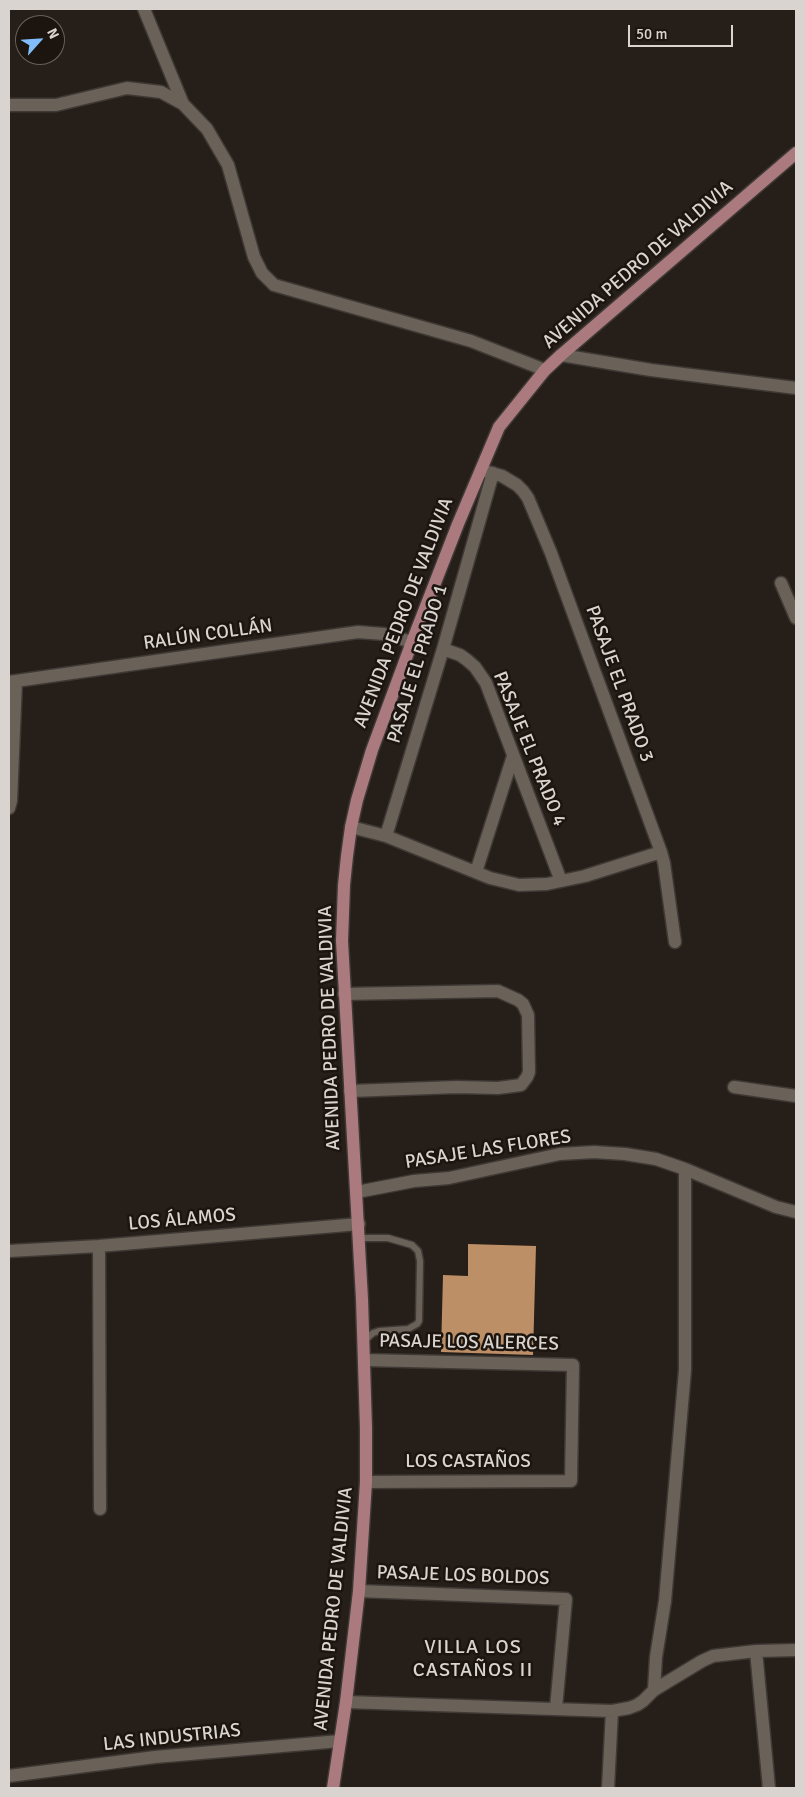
<!DOCTYPE html>
<html>
<head>
<meta charset="utf-8">
<style>
  body { margin:0 }
  #map { position:relative; width:805px; height:1797px; overflow:hidden; background:#261e18; font-family:Signika,sans-serif }
  canvas { display:block }
  .frame { position:absolute; inset:0; border:10px solid #d9d4cf; pointer-events:none }
  .north { position:absolute; left:15px; top:15px; width:50px; height:50px; box-sizing:border-box; background:#1c150f; border:1px solid #68615c; border-radius:50%; rotate:64deg; font-size:14px; font-weight:700; line-height:20px; text-align:center; color:#d9d4cf }
  .north::after { content:''; display:block; margin:auto; width:18px; height:22px; background:#80bdfa; clip-path:polygon(50% 0,100% 100%,50% 72%,0 100%) }
  .scale { position:absolute; left:628px; top:25px; width:105px; height:22px; box-sizing:border-box; border:2px solid #d9d4cf; border-top:0; padding-left:6px; font-size:15px; line-height:18px; white-space:nowrap; color:#d9d4cf; -webkit-text-stroke:4px #1c150f; paint-order:stroke }
</style>
</head>
<body>
<div id="map">
<canvas width="805" height="1797"></canvas>
<div class="frame"></div>
<div class="north">N</div>
<div class="scale">50 m</div>
</div>
<script>
const g = document.querySelector('canvas').getContext('2d');
g.lineJoin = 'round';
function fill(path, color) { g.fillStyle = color; g.fill(path, 'evenodd'); }
const toPath = rows => new Path2D(rows.map(r => 'M' + r).join(''));
function trace(path, color, width, dash) { g.strokeStyle = color; g.lineWidth = width; g.lineCap = dash ? 'butt' : 'round'; g.setLineDash(dash || []); g.stroke(path); }
function write(font, color, halo, rows, align = 'center') {
  g.font = font + ' Signika,sans-serif'; g.lineWidth = 5; g.setLineDash([]); g.textBaseline = 'middle'; g.strokeStyle = halo; g.fillStyle = color; for (const [text, x, y, turn = 0] of rows) {
    g.save(); g.translate(x, y); g.rotate((+turn || 0) * Math.PI / 180); g.textAlign = isNaN(turn) ? turn : align; if (halo) g.strokeText(text, 0, 0); g.fillText(text, 0, 0); g.restore();
  }
}
const building = toPath([
  [468,1244,536,1246,533,1355,441,1352,443,1275,468,1276]
]);
const lane = toPath([
  [359,1238,388,1238,412,1245,418,1251,420,1261,419,1321,417,1324,408,1329,379,1331,373,1333,364,1341]
]);
const street = toPath([
  [144,9,183,104],
  [9,105,56,105,127,88,161,92,183,104,207,129,228,165,254,257,262,273,274,285,471,341,545,370],
  [561,355,651,370,796,388],
  [481,470,502,476,517,485,523,491,528,498,551,553,661,852,664,863,675,942],
  [781,583,796,618],
  [443,649,460,655,467,660,475,667,486,683,561,881],
  [9,682,358,632,384,634,412,642],
  [9,808,11,801,16,681],
  [351,827,386,836,490,878,519,885,547,884,585,876,661,852],
  [386,836,443,649,493,473],
  [476,872,513,756],
  [344,994,498,991,518,1000,523,1004,528,1015,529,1072,527,1077,521,1085,498,1088,457,1087,350,1091],
  [734,1087,796,1096],
  [357,1192,414,1181,449,1178,560,1154,594,1152,625,1154,656,1159,685,1169,776,1207,796,1212],
  [99,1246,100,1509],
  [9,1251,99,1246,359,1224],
  [365,1360,573,1365,571,1481,366,1482],
  [359,1591,566,1599,556,1708],
  [756,1651,769,1788],
  [654,1690,702,1661,713,1656,756,1651,796,1650],
  [346,1702,612,1711,629,1708,637,1705,643,1701,654,1690,656,1657,665,1601,685,1370,685,1169],
  [9,1776,155,1757,340,1741],
  [608,1788,612,1711]
]);
const primary = toPath([
  [333,1788,346,1702,359,1591,366,1482,366,1428,362,1299,342,941,344,885,347,856,351,827,357,800,372,750,412,642,458,524,499,427,545,370,561,355,796,153]
]);
const streetNames = [
  ["AVENIDA PEDRO DE VALDIVIA",638,265,-41],
  ["AVENIDA PEDRO DE VALDIVIA",404,613,-69],
  ["RALÚN COLLÁN",208,635,-8],
  ["PASAJE EL PRADO 1",418,664,-73],
  ["PASAJE EL PRADO 3",619,684,70],
  ["PASAJE EL PRADO 4",529,749,68],
  ["AVENIDA PEDRO DE VALDIVIA",330,1028,-92],
  ["PASAJE LAS FLORES",488,1150,-9],
  ["LOS ÁLAMOS",182,1220,-5],
  ["PASAJE LOS ALERCES",469,1343,1],
  ["LOS CASTAÑOS",468,1462],
  ["PASAJE LOS BOLDOS",463,1576,2],
  ["AVENIDA PEDRO DE VALDIVIA",334,1609,-84],
  ["LAS INDUSTRIAS",172,1738,-6]
];
const neighbourhoodNames = [
  ["VILLA LOS",473,1648],
  ["CASTAÑOS II",473,1671]
];
fill(building, '#bd8f67');
trace(lane, '#3f3935', 9);
trace(street, '#3f3935', 15);
trace(primary, '#3f3935', 15);
trace(lane, '#6a6159', 6);
trace(street, '#6a6159', 12);
trace(primary, '#aa7a7f', 12);
write('19px', '#d9d4cf', '#1c150f', streetNames);
g.letterSpacing = '1px';
write('20px', '#d9d4cf', '#1c150f', neighbourhoodNames);
g.letterSpacing = '0px';
</script>
</body>
</html>
